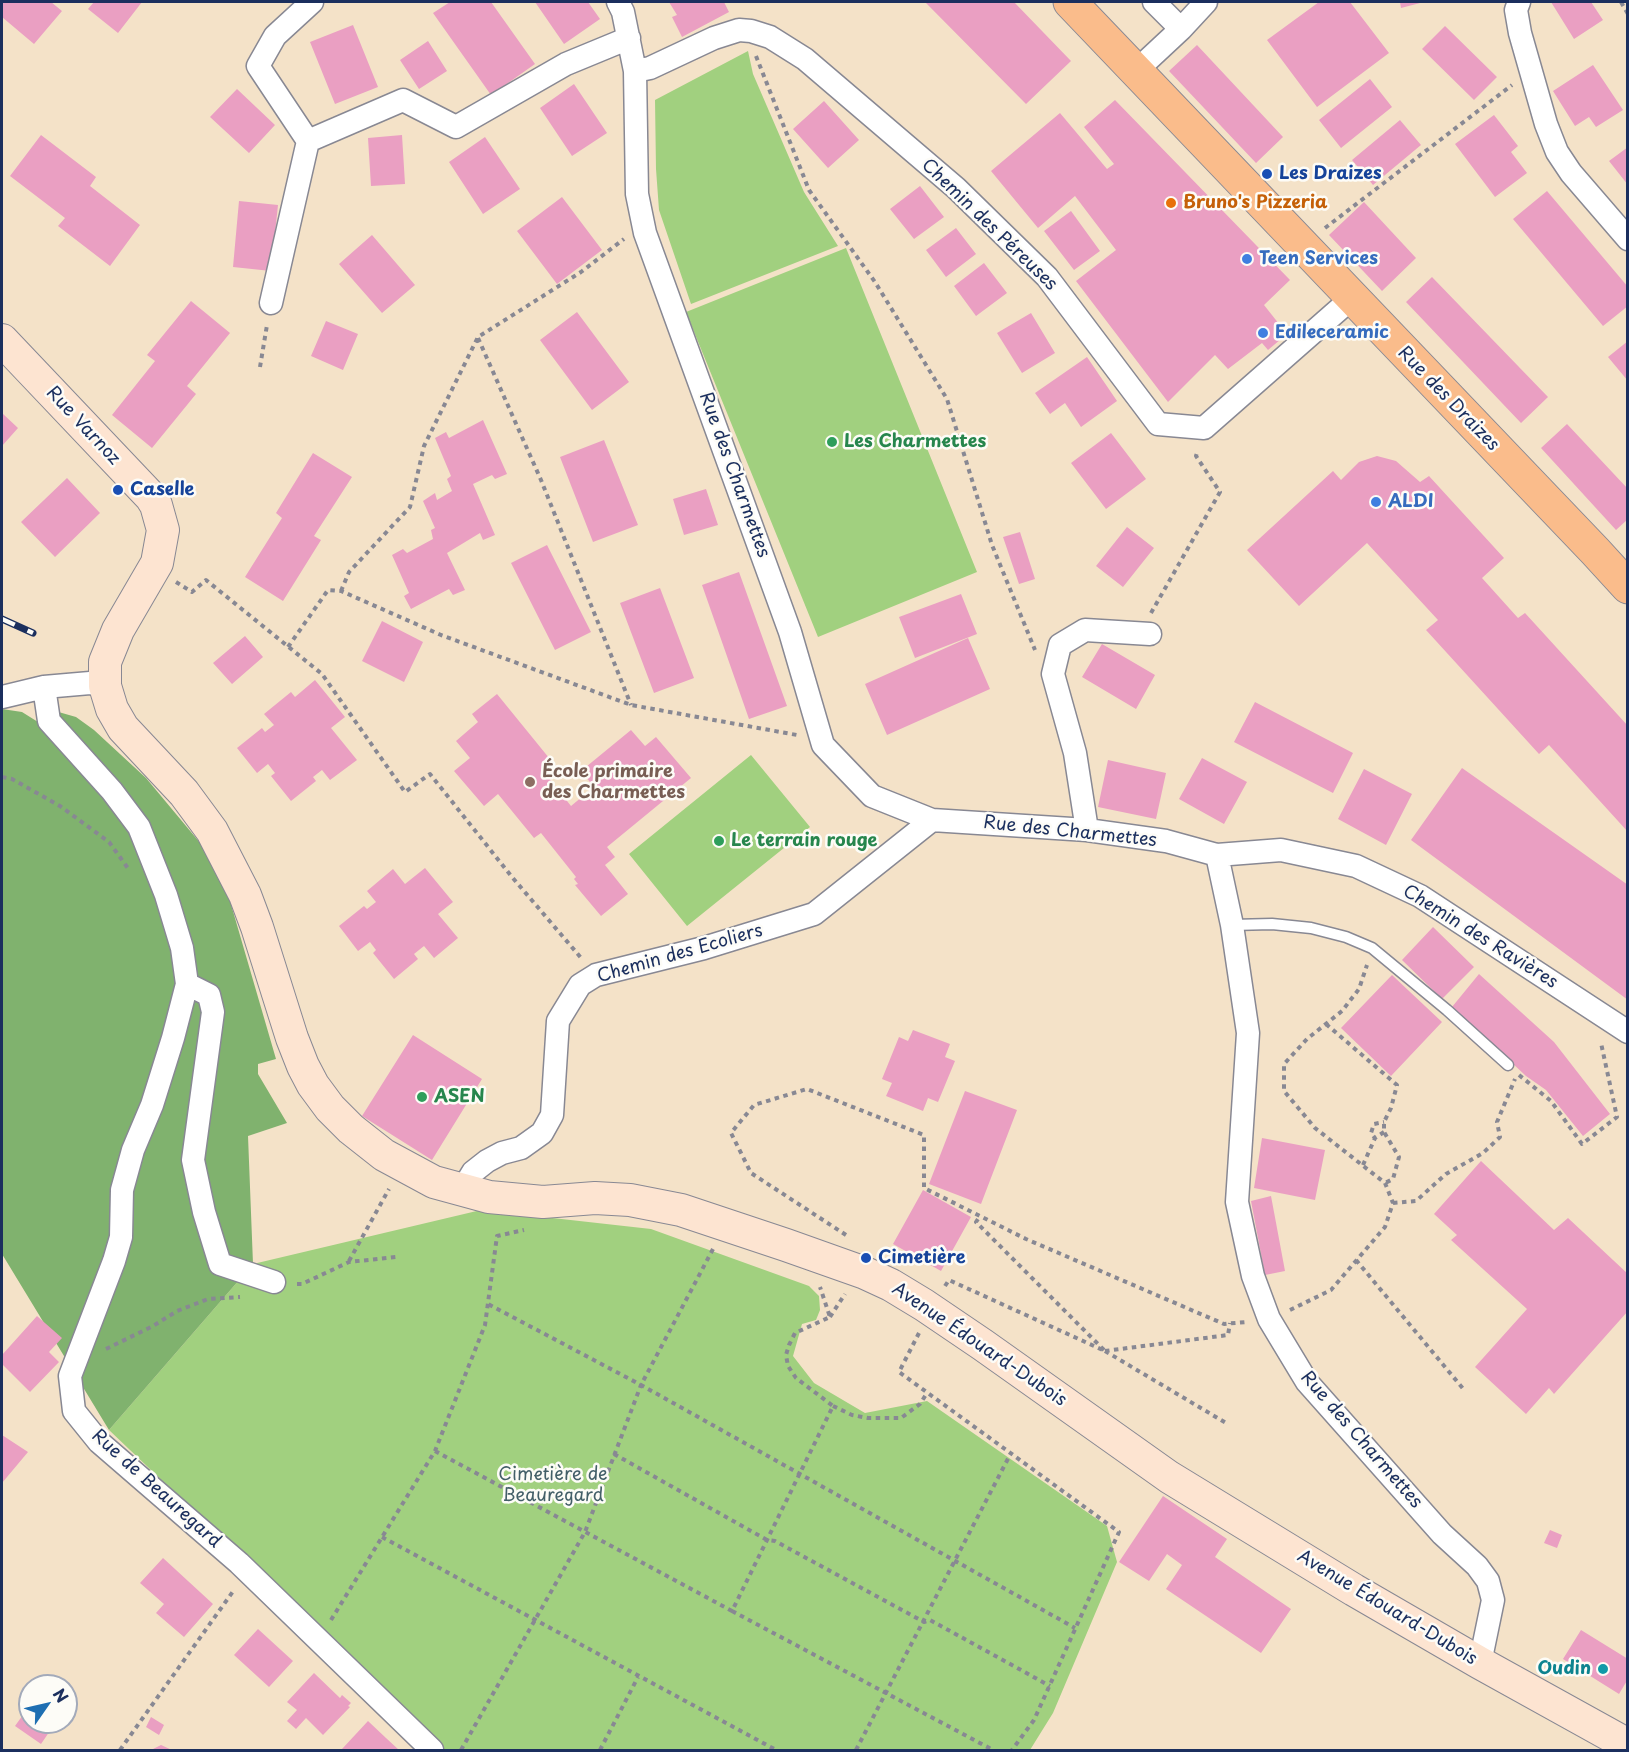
<!DOCTYPE html>
<html>
<head>
<meta charset="utf-8">
<style>
  body { margin:0 }
  #map { position:relative; width:1629px; height:1752px; overflow:hidden; background:#f4e2c8; font-family:"Playpen Sans",sans-serif }
  canvas { display:block }
  .frame { position:absolute; inset:0; border:3px solid #1b2f5e; pointer-events:none }
  .north { position:absolute; left:18px; top:1674px; width:60px; height:60px; box-sizing:border-box; background:#fdfcf7; border:2px solid #a3aaba; border-radius:50%; rotate:56deg; font-size:16px; font-weight:700; line-height:24px; text-align:center; color:#1b2f5e }
  .north::after { content:''; display:block; margin:auto; width:21px; height:27px; background:#1f6fb2; clip-path:polygon(50% 0,100% 100%,50% 72%,0 100%) }
</style>
</head>
<body>
<div id="map">
<canvas width="1629" height="1752"></canvas>
<div class="frame"></div>
<div class="north">N</div>
</div>
<script>
const g = document.querySelector('canvas').getContext('2d');
g.lineJoin = 'round';
function fill(path, color) { g.fillStyle = color; g.fill(path, 'evenodd'); }
const toPath = rows => new Path2D(rows.map(r => 'M' + r).join(''));
function trace(path, color, width, dash) { g.strokeStyle = color; g.lineWidth = width; g.lineCap = dash ? 'butt' : 'round'; g.setLineDash(dash || []); g.stroke(path); }
function write(font, color, halo, rows, align = 'center') {
  g.font = font + ' "Playpen Sans",sans-serif'; g.lineWidth = 5; g.setLineDash([]); g.textBaseline = 'middle'; g.strokeStyle = halo; g.fillStyle = color; for (const [text, x, y, turn = 0] of rows) {
    g.save(); g.translate(x, y); g.rotate((+turn || 0) * Math.PI / 180); g.textAlign = isNaN(turn) ? turn : align; if (halo) g.strokeText(text, 0, 0); g.fillText(text, 0, 0); g.restore();
  }
}
const green = toPath([
  [748,51,753,74,804,192,838,246,691,304,659,210,656,169,655,100],
  [846,248,977,572,818,637,686,312],
  [751,755,810,827,687,926,629,854],
  [481,1210,651,1229,809,1286,819,1296,820,1310,816,1320,802,1324,793,1356,814,1383,865,1413,927,1401,1107,1526,1117,1562,1053,1713,1030,1750,445,1750,109,1430,253,1264]
]);
const forest = toPath([
  [2,709,22,712,38,722,55,711,76,717,94,730,146,778,201,844,223,877,276,1059,258,1064,258,1074,287,1123,248,1136,253,1264,109,1430,2,1254]
]);
const building = toPath([
  [2,2,51,2,62,11,34,44,2,17],
  [94,2,142,2,118,33,88,9],
  [450,2,491,2,535,64,491,95,433,13],
  [535,2,588,2,600,19,564,44],
  [669,2,724,2,729,12,682,37,672,17,677,15],
  [925,2,1014,2,1071,61,1026,104],
  [1319,2,1350,2,1389,53,1317,107,1267,40],
  [1400,2,1424,2,1401,8],
  [1551,2,1591,2,1603,20,1574,39],
  [353,25,378,87,335,104,310,42],
  [1445,26,1497,77,1474,100,1422,49],
  [428,41,447,71,419,89,400,60],
  [1197,45,1283,137,1256,163,1169,71],
  [1593,65,1623,110,1596,127,1589,117,1575,126,1553,91],
  [1370,79,1392,107,1341,148,1319,120],
  [574,84,607,133,572,156,540,108],
  [237,89,275,125,249,153,210,117],
  [1115,100,1290,280,1264,305,1287,334,1268,350,1262,343,1228,369,1215,355,1168,402,1076,281,1116,250,1075,196,1038,228,991,171,1060,113,1107,169,1114,164,1084,127],
  [824,101,859,140,828,168,793,129],
  [1494,115,1518,146,1511,152,1527,173,1495,197,1455,144],
  [1400,120,1421,145,1373,185,1352,160],
  [41,135,96,177,90,186,140,225,110,266,58,226,65,218,10,176],
  [402,135,405,184,371,186,368,138],
  [485,137,520,189,483,214,449,162],
  [1628,147,1628,185,1609,161],
  [920,186,944,217,914,239,890,209],
  [1547,191,1628,287,1628,306,1603,326,1513,219],
  [562,197,602,250,557,284,517,231],
  [239,201,278,205,271,271,233,267],
  [1364,202,1416,258,1382,291,1329,235],
  [1071,211,1100,251,1074,270,1044,231],
  [956,228,976,254,946,277,926,250],
  [372,235,415,285,382,313,339,264],
  [984,263,1007,293,976,316,954,286],
  [1432,277,1548,397,1521,423,1406,302],
  [191,301,230,333,187,386,196,394,152,448,112,415,155,361,147,355],
  [577,312,629,382,592,410,540,340],
  [1031,313,1055,353,1022,373,997,333],
  [326,321,358,334,343,370,311,356],
  [1628,341,1628,381,1608,357],
  [1087,357,1117,401,1081,427,1065,403,1050,414,1035,393],
  [2,413,18,428,2,446],
  [483,420,507,474,495,479,492,475,473,484,495,535,483,540,480,533,447,553,465,590,453,595,449,589,411,609,404,596,409,593,392,555,403,549,407,553,433,539,431,530,435,528,423,501,435,493,437,500,452,491,447,479,451,476,435,438,446,432,449,438],
  [1567,424,1628,489,1628,519,1616,530,1541,448],
  [1111,433,1146,479,1106,509,1071,463],
  [604,440,638,525,593,542,560,457],
  [313,453,352,477,314,536,321,540,283,601,245,577,282,518,276,513],
  [1377,456,1396,461,1420,482,1429,476,1504,558,1482,578,1518,618,1525,613,1628,726,1628,832,1549,745,1539,754,1426,630,1438,620,1367,543,1299,606,1247,550,1333,471,1341,480,1359,462],
  [67,478,100,513,55,557,21,522],
  [706,489,718,525,684,535,673,499],
  [1127,527,1154,548,1123,587,1096,566],
  [1020,532,1035,579,1019,584,1003,537],
  [547,545,591,632,555,650,511,563],
  [739,572,787,706,749,719,702,585],
  [660,588,694,678,654,693,620,603],
  [961,594,977,634,915,658,899,617],
  [382,621,423,642,404,682,362,661],
  [245,636,263,657,232,684,213,663],
  [968,638,990,689,887,735,865,684],
  [1102,644,1155,675,1136,709,1082,677],
  [315,680,345,717,331,728,357,760,330,780,322,770,313,777,316,781,291,801,271,776,275,773,268,764,257,773,237,748,262,728,265,732,274,725,264,714,291,692,295,697],
  [497,694,558,769,548,777,571,806,594,787,581,771,631,730,645,746,656,737,691,778,607,847,615,857,605,865,628,894,601,916,575,885,578,884,574,879,576,877,541,833,534,838,498,794,484,806,454,771,470,758,456,741,478,722,472,714],
  [1255,702,1353,753,1333,793,1234,742],
  [1202,758,1247,782,1224,824,1179,799],
  [1108,760,1166,773,1156,819,1098,807],
  [1462,768,1628,885,1628,1000,1411,840],
  [1364,769,1412,794,1386,845,1338,819],
  [425,868,453,902,438,914,458,938,434,958,424,946,414,954,418,959,394,979,373,953,376,950,370,942,358,951,339,926,364,906,367,909,376,902,367,891,393,869,405,884],
  [1433,927,1474,967,1442,999,1402,960],
  [1479,974,1554,1042,1610,1114,1583,1136,1546,1090,1526,1076,1452,1007],
  [1392,975,1442,1022,1391,1076,1341,1028],
  [913,1030,950,1044,945,1057,955,1061,938,1102,928,1098,923,1111,886,1096,892,1083,882,1079,899,1037,908,1041],
  [413,1035,482,1079,432,1160,362,1116],
  [965,1091,1017,1110,981,1204,929,1184],
  [1262,1138,1325,1150,1315,1200,1254,1188],
  [1481,1161,1554,1230,1568,1218,1628,1274,1628,1311,1554,1394,1549,1388,1526,1414,1475,1367,1527,1309,1451,1240,1457,1235,1434,1214],
  [923,1190,971,1217,941,1271,893,1244],
  [1271,1196,1285,1271,1265,1275,1251,1201],
  [37,1316,62,1338,49,1352,59,1362,30,1392,2,1364,2,1355],
  [2,1435,28,1452,2,1483],
  [1163,1496,1227,1539,1215,1557,1291,1609,1261,1653,1166,1589,1182,1565,1167,1554,1149,1581,1119,1562],
  [1550,1530,1562,1535,1557,1548,1544,1543],
  [163,1558,213,1604,184,1637,156,1613,164,1604,140,1583],
  [258,1629,293,1661,269,1687,234,1655],
  [1581,1630,1628,1659,1628,1679,1619,1694,1563,1659],
  [314,1673,340,1698,342,1695,351,1703,348,1706,350,1707,323,1735,306,1718,296,1729,287,1721,297,1710,287,1702],
  [30,1705,30,1722,56,1722,41,1744,15,1726],
  [151,1717,164,1725,159,1735,146,1727],
  [368,1721,386,1738,399,1750,343,1750,342,1749],
  [161,1745,172,1750,151,1750]
]);
const path = toPath([
  [1621,2,1628,14],
  [756,56,809,190,875,282,947,399,992,545,1035,650],
  [1325,228,1512,85],
  [478,338,541,480,631,705],
  [260,367,267,325],
  [176,582,192,592,206,580,322,674,405,792,430,774,512,877,582,959],
  [341,591,349,572,410,507,424,446,478,337,581,272,624,239],
  [1151,613,1220,492,1196,456,1198,450],
  [288,647,328,590,341,591,441,635,631,705,797,735],
  [2,777,12,779,60,806,109,842,130,871],
  [1326,1024,1397,1085,1391,1108,1384,1122,1384,1132,1399,1157,1393,1179,1385,1183],
  [1519,1075,1551,1101,1582,1144,1617,1117,1601,1043],
  [1384,1132,1375,1138,1371,1133,1374,1124,1384,1122],
  [1363,1165,1375,1138],
  [1393,1203,1416,1201,1446,1174,1483,1153,1500,1137,1497,1122,1515,1079],
  [846,1235,751,1173,731,1133,754,1105,807,1089,924,1135,924,1188,1026,1239,1224,1324,1246,1322],
  [713,1249,641,1385,1075,1628],
  [1356,1260,1465,1391],
  [349,1261,389,1189],
  [297,1284,302,1284,349,1262,396,1257],
  [945,1286,949,1280,1105,1351,976,1222,980,1216],
  [1290,1310,1331,1290,1385,1227,1393,1203,1385,1183,1315,1128,1284,1091,1284,1064,1307,1039,1342,1011,1359,989,1367,965],
  [830,1317,845,1294],
  [919,1333,899,1372,1119,1532,1034,1720,1012,1750],
  [106,1349,153,1326,177,1311,208,1299,240,1297],
  [1105,1351,1226,1423],
  [1105,1351,1228,1335,1230,1323],
  [833,1406,852,1415,868,1418,901,1418,920,1404,927,1393],
  [435,1451,732,1611,833,1406,796,1378,788,1366,786,1355,789,1345,795,1333,830,1317,820,1287],
  [614,1454,767,1540,775,1541,924,1622,930,1620,1050,1686],
  [382,1537,776,1750],
  [732,1611,993,1750],
  [331,1620,435,1451,485,1325,497,1236,524,1230],
  [120,1750,234,1590],
  [461,1750,585,1532,641,1385,488,1304],
  [600,1750,638,1677],
  [856,1750,1011,1453]
]);
const lane = toPath([
  [1232,925,1272,924,1311,928,1346,937,1372,948,1447,1010,1508,1065]
]);
const street = toPath([
  [618,2,623,12,635,71,637,194,645,233,790,632,823,745,872,796,932,820,1087,830,1166,841,1217,855,1232,925,1248,1033,1237,1202,1253,1276,1269,1319,1307,1382,1442,1534,1477,1566,1488,1581,1493,1600,1480,1663],
  [1154,2,1181,29],
  [1519,2,1516,10,1520,33,1546,124,1557,152,1571,173,1628,239],
  [1137,70,1181,29,1206,2],
  [635,71,650,68,714,38,739,30,751,31,770,37,805,59,956,188,1047,277,1158,424,1204,428,1352,298],
  [308,141,403,100,456,127,566,64,629,38],
  [271,303,308,141,258,66,275,36,312,2],
  [44,687,49,721,112,791,139,827,166,895,182,948,187,984,173,1038,152,1105,133,1150,122,1190,121,1237,114,1261,70,1376,74,1411,99,1442,239,1563,432,1750],
  [2,697,44,687,90,683,105,686],
  [1087,830,1075,753,1053,674,1060,645,1085,630,1150,634],
  [1217,855,1281,850,1356,866,1420,896,1628,1032],
  [187,984,209,995,213,1012,193,1160,204,1212,220,1264,274,1282],
  [462,1190,473,1172,487,1161,502,1153,521,1148,542,1133,552,1115,558,1021,580,985,596,975,704,948,814,914,932,820]
]);
const secondary = toPath([
  [2,340,151,497,156,505,163,530,157,563,118,630,105,662,105,686,112,709,123,728,184,793,212,831,245,895,257,927,292,1038,303,1066,313,1085,330,1108,351,1129,384,1155,434,1182,489,1197,543,1202,595,1198,630,1200,681,1210,786,1245,865,1273,891,1285,924,1305,983,1345,1169,1477,1354,1590,1480,1663,1628,1745]
]);
const primary = toPath([
  [1070,2,1595,551,1628,587]
]);
const rail = toPath([
  [2,619,33,633]
]);
const markers = [
  [1267,174,6,"#1a4fb4"],
  [1171,203,6,"#e8710a"],
  [1247,259,6,"#3f7fe0"],
  [1263,333,6,"#3f7fe0"],
  [832,442,6,"#2e9e5b"],
  [118,490,6,"#1a4fb4"],
  [1376,502,6,"#3f7fe0"],
  [530,782,6,"#8d6e63"],
  [719,841,6,"#2e9e5b"],
  [422,1097,6,"#2e9e5b"],
  [866,1258,6,"#1a4fb4"],
  [1603,1669,6,"#0f9aa8"]
];
const transitNames = [
  ["Les Draizes",1279,174],
  ["Caselle",130,490],
  ["Cimetière",878,1258]
];
const foodNames = [
  ["Bruno's Pizzeria",1183,203]
];
const streetNames = [
  ["Chemin des Péreuses",989,225,44],
  ["Rue des Draizes",1448,399,46],
  ["Rue Varnoz",83,426,47],
  ["Rue des Charmettes",734,475,70],
  ["Rue des Charmettes",1070,832,6],
  ["Chemin des Ravières",1480,937,32],
  ["Chemin des Ecoliers",680,954,-16],
  ["Avenue Édouard-Dubois",979,1345,34],
  ["Rue des Charmettes",1361,1440,49],
  ["Rue de Beauregard",156,1489,42],
  ["Avenue Édouard-Dubois",1387,1608,31]
];
const shopNames = [
  ["Teen Services",1259,259],
  ["Edileceramic",1275,333],
  ["ALDI",1388,502]
];
const leisureNames = [
  ["Les Charmettes",844,442],
  ["Le terrain rouge",731,841],
  ["ASEN",434,1097]
];
const educationNames = [
  ["École primaire",542,772],
  ["des Charmettes",542,793]
];
const parkNames = [
  ["Cimetière de",553,1475],
  ["Beauregard",553,1496]
];
const cultureNames = [
  ["Oudin",1591,1669]
];
fill(green, '#a1d07f');
fill(forest, '#80b26e');
fill(building, '#ea9fc2');
trace(lane, '#888893', 13);
trace(street, '#888893', 25);
trace(secondary, '#888893', 34);
trace(primary, '#888893', 35);
trace(path, '#888893', 4, [4.5, 4.5]);
trace(lane, '#fff', 10);
trace(street, '#fff', 22);
trace(secondary, '#fde4d1', 32);
trace(primary, '#fabc8b', 33);
trace(rail, '#1b2f5e', 7);
trace(rail, '#fdfcf7', 4.5, [14]);
for (const [x, y, r, color] of markers) { const dot = new Path2D(); dot.arc(x, y, r, 0, 2 * Math.PI); g.fillStyle = color; g.fill(dot); trace(dot, '#fdfcf7', 2); }
write('bold 18px', '#164399', '#fdfcf7', transitNames, 'left');
write('bold 18px', '#c56008', '#fdfcf7', foodNames, 'left');
write('18px', '#1b2f5e', '#fdfcf7', streetNames);
write('bold 18px', '#366cbe', '#fdfcf7', shopNames, 'left');
write('bold 18px', '#27864d', '#fdfcf7', leisureNames, 'left');
write('bold 18px', '#785e54', '#fdfcf7', educationNames, 'left');
write('18px', '#435f68', '#fdfcf7', parkNames);
write('bold 18px', '#0d838f', '#fdfcf7', cultureNames, 'right');
</script>
</body>
</html>
